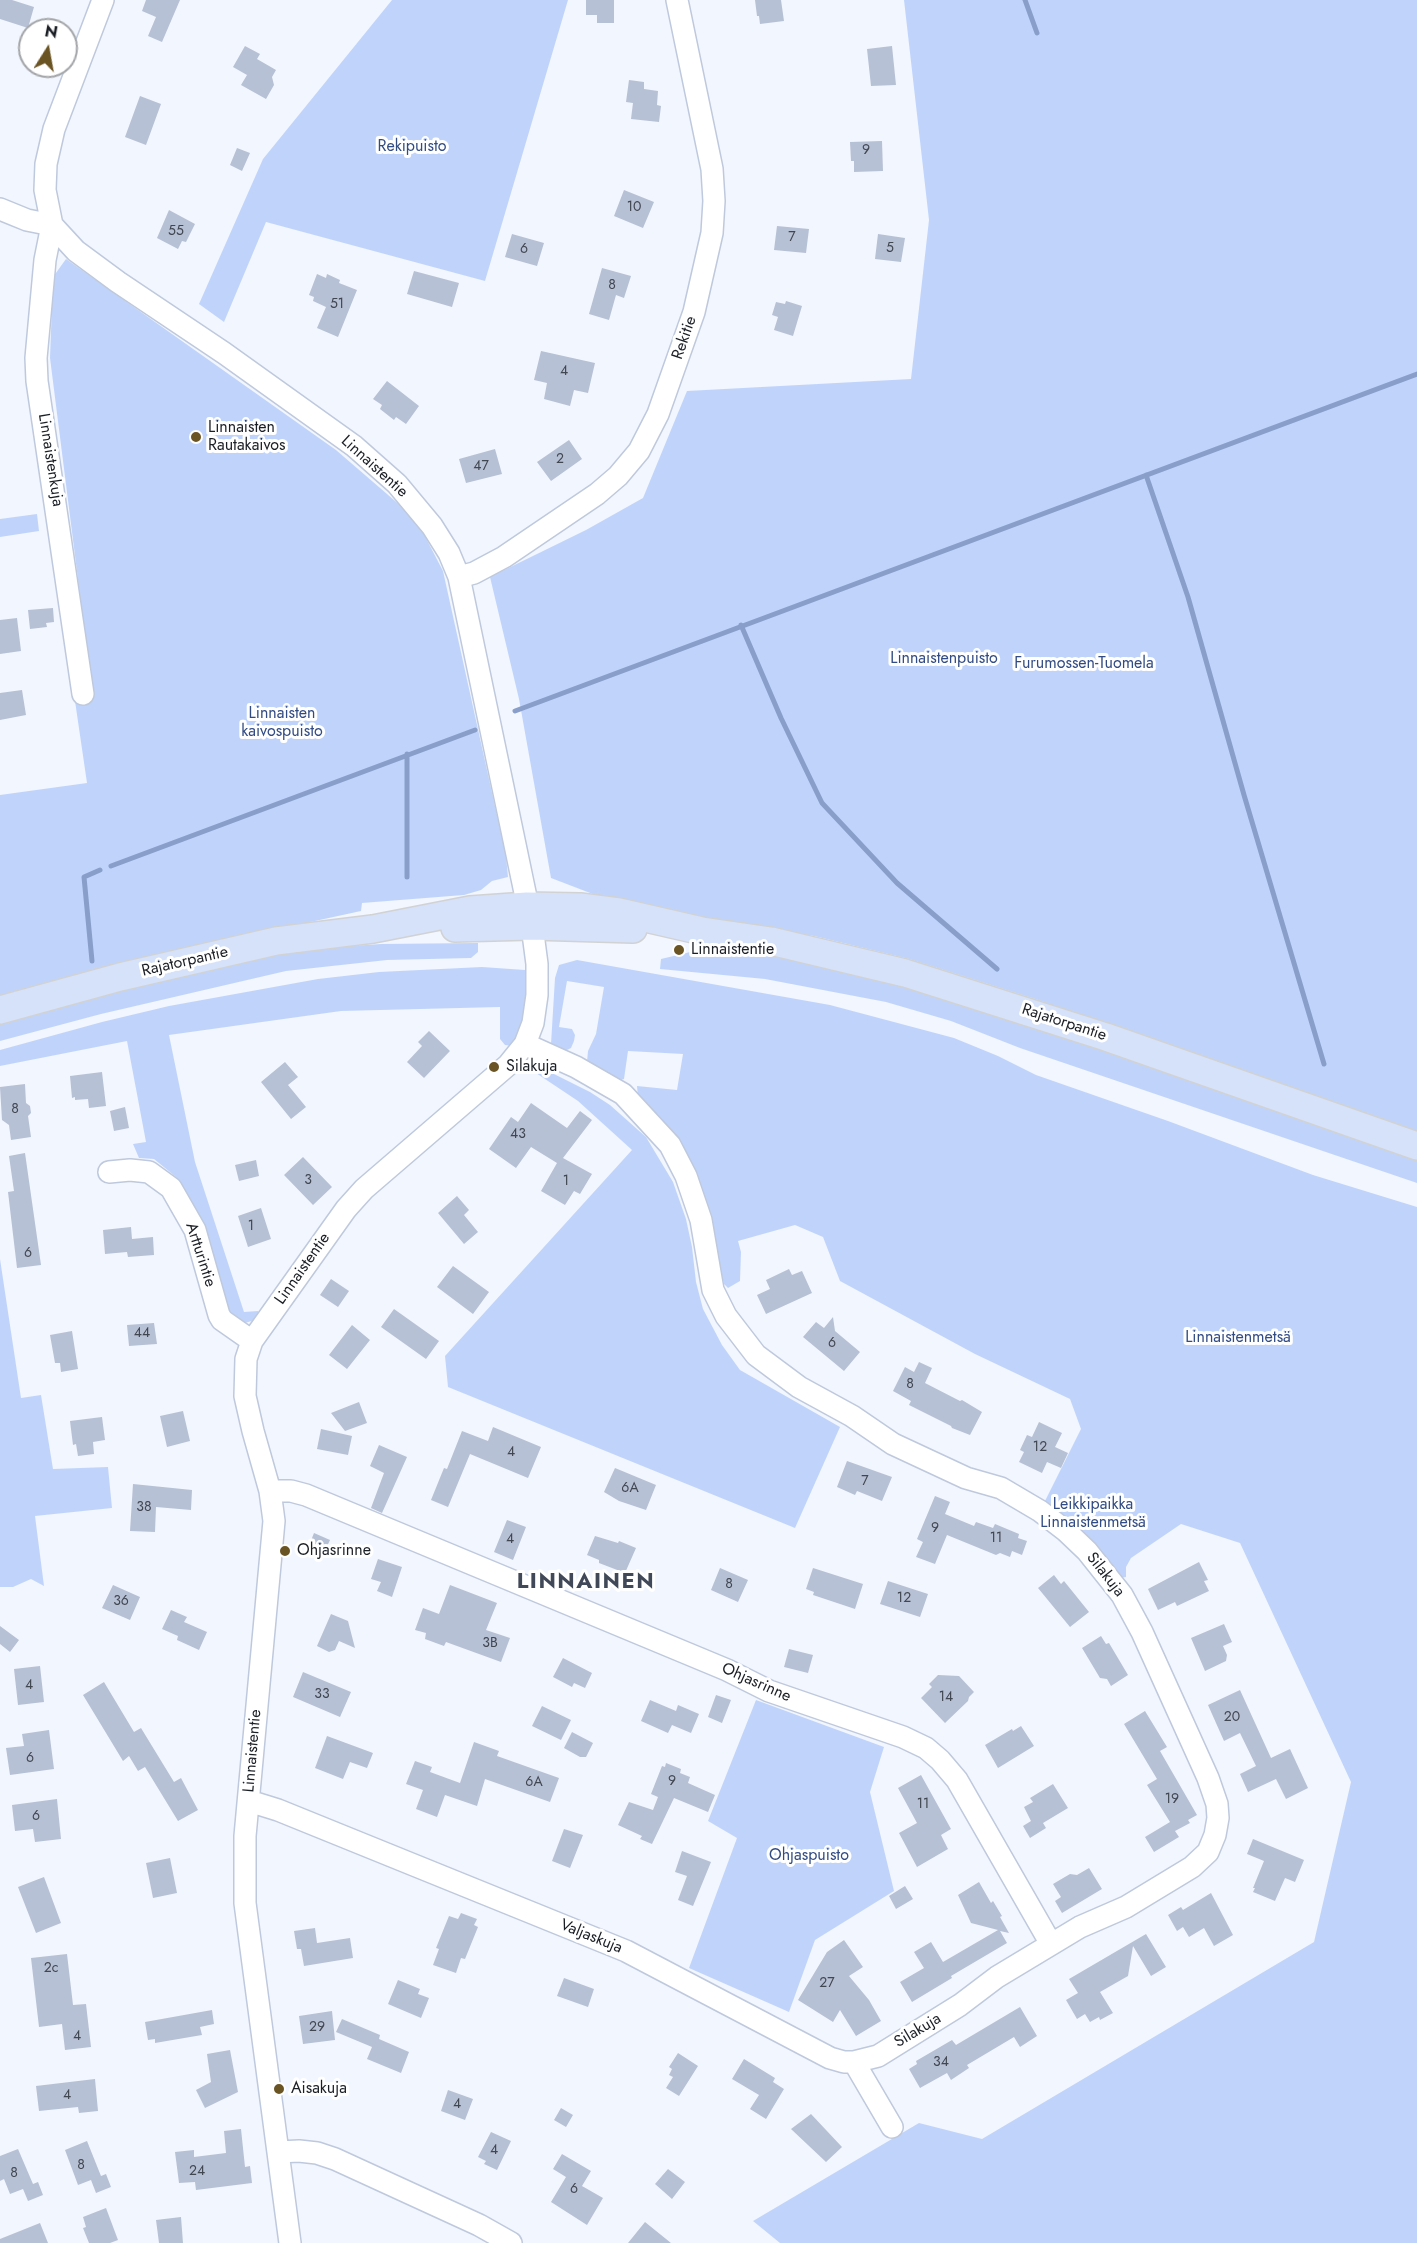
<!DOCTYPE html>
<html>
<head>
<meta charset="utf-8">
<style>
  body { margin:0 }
  #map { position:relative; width:1417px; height:2243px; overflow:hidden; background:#f2f6fe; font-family:Jost,sans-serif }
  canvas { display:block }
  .north { position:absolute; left:18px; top:18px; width:60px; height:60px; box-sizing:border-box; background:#fff; border:2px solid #a3a5a8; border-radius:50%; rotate:11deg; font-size:16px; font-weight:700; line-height:24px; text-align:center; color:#1a1e25 }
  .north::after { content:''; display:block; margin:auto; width:21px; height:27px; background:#6b5424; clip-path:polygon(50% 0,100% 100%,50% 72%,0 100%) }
</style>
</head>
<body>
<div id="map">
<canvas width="1417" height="2243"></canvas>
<div class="north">N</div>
</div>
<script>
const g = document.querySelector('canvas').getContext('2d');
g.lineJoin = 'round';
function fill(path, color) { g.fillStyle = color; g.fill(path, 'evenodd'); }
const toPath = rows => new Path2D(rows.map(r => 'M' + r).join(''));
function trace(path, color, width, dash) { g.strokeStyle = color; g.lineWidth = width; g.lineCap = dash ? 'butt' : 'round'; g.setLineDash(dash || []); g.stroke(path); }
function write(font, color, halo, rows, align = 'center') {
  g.font = font + ' Jost,sans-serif'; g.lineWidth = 6; g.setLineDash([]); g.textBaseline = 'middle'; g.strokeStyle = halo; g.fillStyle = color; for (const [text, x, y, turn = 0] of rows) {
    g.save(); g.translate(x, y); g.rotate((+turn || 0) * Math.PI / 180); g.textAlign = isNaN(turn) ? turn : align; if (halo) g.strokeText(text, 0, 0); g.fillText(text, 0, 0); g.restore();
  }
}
const green = toPath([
  [392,0,568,0,485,281,266,222,224,322,199,304,263,159],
  [904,0,1417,0,1417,1131,1038,1000,909,959,814,936,717,921,598,896,551,878,519,699,490,577,586,530,643,498,687,391,911,379,929,220],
  [66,259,336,450,416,519,443,571,506,856,508,877,492,881,481,890,464,895,362,903,361,911,255,934,0,996,0,795,87,783,75,701,93,698,50,358,53,277],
  [37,514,39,531,0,537,0,519],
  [478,943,478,952,471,958,387,960,286,971,101,1014,0,1041,0,1021,276,951,381,944],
  [707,948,739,948,812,961,894,981,1019,1019,1417,1158,1417,1183,1020,1048,951,1021,886,1002,765,979,660,969,661,959],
  [577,960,830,1005,954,1038,998,1056,1036,1075,1168,1121,1313,1175,1417,1207,1417,2243,780,2243,753,2221,919,2123,982,2139,1314,1942,1351,1782,1240,1543,1181,1524,1131,1558,1126,1567,1126,1577,1119,1578,1042,1507,1081,1429,1070,1399,975,1354,840,1281,823,1237,795,1225,738,1241,741,1252,740,1281,728,1288,724,1284,715,1246,638,1098,637,1086,677,1090,683,1054,628,1051,624,1079,617,1081,587,1062,588,1051,596,1034,604,987,567,981,559,1027,572,1029,575,1035,574,1041,571,1048,565,1051,551,1044,555,978,559,965],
  [482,967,525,970,529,991,526,1017,513,1046,505,1045,500,1039,500,1007,341,1011,169,1035,195,1162,244,1312,258,1311,258,1319,245,1323,224,1315,182,1187,176,1177,154,1159,139,1158,133,1144,146,1142,127,1041,0,1066,0,1050,102,1022,169,1006,318,979,379,972],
  [540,1067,590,1092,610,1105,646,1137,673,1182,686,1219,692,1247,696,1282,703,1309,722,1345,740,1370,840,1427,795,1528,448,1387,445,1356,632,1150,578,1101,536,1073],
  [0,1259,21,1398,41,1395,53,1469,108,1467,112,1508,35,1516,44,1586,31,1579,13,1587,0,1587],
  [756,1700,884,1747,870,1792,894,1891,815,1940,789,2012,689,1968,737,1838,708,1821]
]);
const stream = toPath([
  [1025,0,1037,33],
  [1146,475,1188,597,1244,795,1324,1064],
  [741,625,781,718,822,803,897,883,997,969],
  [515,711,1417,374],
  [407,754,407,877],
  [111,866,475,730],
  [92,961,84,877,100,870]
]);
const building = toPath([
  [0,0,12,0,34,7,28,28,0,19],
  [146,0,180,0,162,42,148,36,156,17,142,11],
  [586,0,614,0,614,23,597,23,597,15,586,15],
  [755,0,781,0,784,21,760,24,759,16,757,16],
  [245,46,260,54,257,59,276,70,272,77,274,85,266,99,241,85,247,75,233,67],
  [892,46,896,85,871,86,867,49],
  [629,80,644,82,644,89,658,91,657,105,661,106,659,122,631,119,633,103,626,102],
  [140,96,161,104,146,145,125,137],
  [882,141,883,171,854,172,854,161,851,161,850,142],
  [237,148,250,153,242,171,230,165],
  [624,190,654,202,643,228,614,216],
  [169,210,195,224,186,242,182,241,178,249,157,238],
  [777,226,809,229,806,253,774,250],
  [512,234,544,243,537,266,505,257],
  [878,234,905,238,901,262,875,259],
  [602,268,631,276,624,298,616,295,609,320,589,314],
  [414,271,459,283,452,307,407,294],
  [317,274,326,278,327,274,340,280,339,283,357,290,338,337,317,328,326,307,313,301,314,297,309,295],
  [786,301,802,306,793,336,774,330,778,317,772,315,776,302,785,304],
  [541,351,595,363,588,393,574,390,570,406,544,399,547,383,534,380],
  [387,381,419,406,406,424,396,417,394,420,380,409,382,405,373,399],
  [569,440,582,459,551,481,537,462],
  [495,449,502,474,466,483,459,459],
  [53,608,54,622,46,623,47,627,30,629,28,610],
  [17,618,21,651,0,654,0,620],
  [22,690,26,715,0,720,0,693],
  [429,1031,450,1051,424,1078,407,1062,422,1046,418,1042],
  [285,1062,298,1077,288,1085,306,1107,291,1119,261,1082],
  [102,1072,106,1106,89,1108,88,1099,75,1100,75,1097,72,1098,70,1076],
  [25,1084,26,1103,30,1106,31,1113,28,1116,31,1137,11,1140,9,1125,2,1120,0,1087],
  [531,1103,567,1128,580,1111,592,1120,563,1158,592,1174,580,1194,574,1191,565,1205,541,1191,557,1163,531,1147,516,1168,489,1149,511,1117,518,1122],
  [125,1107,129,1128,114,1131,110,1111],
  [25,1153,41,1265,17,1268,8,1192,14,1191,9,1156],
  [303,1157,332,1187,313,1205,284,1175],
  [256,1160,259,1176,239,1181,235,1165],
  [457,1196,469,1210,464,1215,478,1232,464,1244,438,1213],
  [261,1208,271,1239,248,1247,238,1216],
  [131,1227,132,1239,153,1237,154,1255,128,1257,127,1252,105,1254,103,1230],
  [453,1266,489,1292,473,1314,437,1287],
  [789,1269,792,1275,802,1271,812,1293,766,1314,757,1295,770,1289,766,1280],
  [331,1279,349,1291,338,1307,320,1295],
  [394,1309,439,1341,426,1359,381,1327],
  [833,1317,835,1331,860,1352,844,1371,803,1337,816,1322,824,1328],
  [154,1323,157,1344,129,1346,127,1325],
  [352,1325,370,1340,347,1369,329,1355],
  [72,1331,78,1369,61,1372,60,1363,55,1363,50,1335],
  [919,1362,932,1368,925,1383,960,1401,962,1400,982,1412,970,1435,952,1428,951,1426,909,1405,911,1401,893,1391,905,1367,914,1372],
  [359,1402,367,1423,345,1431,331,1413],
  [183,1411,190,1441,167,1447,160,1416],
  [102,1417,105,1440,93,1442,94,1454,78,1456,76,1444,73,1445,70,1421],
  [1039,1422,1062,1433,1055,1447,1068,1453,1061,1468,1047,1462,1042,1473,1019,1462,1024,1452,1020,1450,1027,1435,1032,1437],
  [493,1427,541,1447,528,1478,470,1454,448,1507,431,1500,444,1468,447,1469,462,1431,488,1441],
  [321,1429,352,1436,348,1455,317,1449],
  [379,1445,407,1457,382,1513,371,1508,384,1473,370,1466],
  [847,1461,892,1477,882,1501,857,1491,855,1495,837,1487],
  [615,1468,656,1485,646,1510,619,1501,604,1492],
  [133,1484,192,1490,191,1510,156,1507,155,1532,130,1531],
  [935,1496,950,1502,945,1514,974,1526,976,1522,993,1528,995,1524,1019,1534,1018,1538,1027,1541,1022,1555,1012,1551,1010,1557,1000,1553,996,1555,947,1535,935,1564,916,1557,923,1542,917,1539],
  [507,1520,526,1527,513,1560,494,1552],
  [314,1533,330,1540,323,1555,308,1548],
  [595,1536,618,1543,619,1541,636,1548,625,1573,599,1563,599,1560,587,1555],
  [378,1559,402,1567,392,1597,377,1591,381,1582,371,1579],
  [1199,1562,1208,1580,1204,1581,1209,1591,1177,1606,1175,1602,1158,1610,1148,1589],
  [720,1568,748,1580,738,1602,711,1590],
  [813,1568,863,1584,855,1609,813,1595,814,1592,806,1589],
  [1054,1575,1061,1584,1064,1581,1089,1612,1070,1627,1038,1588],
  [888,1581,928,1594,920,1617,880,1604],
  [113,1585,140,1597,130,1620,102,1608],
  [450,1585,497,1603,486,1630,510,1638,501,1662,446,1642,444,1646,425,1639,426,1633,415,1630,423,1608,439,1614],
  [171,1610,187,1617,184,1622,207,1632,199,1650,177,1640,178,1636,162,1629],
  [331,1614,348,1621,355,1648,339,1641,335,1650,329,1652,317,1646],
  [1224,1624,1232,1642,1223,1646,1227,1655,1226,1661,1205,1671,1191,1638],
  [0,1626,19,1640,10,1652,0,1644],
  [1101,1636,1106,1644,1109,1643,1128,1675,1111,1686,1107,1679,1100,1678,1082,1648],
  [789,1649,813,1655,808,1673,784,1667],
  [563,1658,592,1673,585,1688,574,1683,572,1687,553,1677],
  [40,1666,44,1702,18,1705,14,1669],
  [303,1672,351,1692,340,1717,293,1697],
  [938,1675,959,1676,974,1692,969,1697,968,1701,945,1723,921,1698,932,1687,929,1684],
  [104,1682,134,1732,141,1728,174,1782,181,1778,198,1810,178,1821,145,1767,138,1771,129,1756,123,1761,83,1695],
  [1240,1690,1271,1758,1290,1749,1308,1788,1286,1799,1276,1779,1248,1792,1240,1774,1256,1766,1240,1733,1224,1741,1208,1705],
  [716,1695,731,1700,722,1723,708,1717],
  [650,1700,676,1711,678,1705,699,1714,691,1733,672,1725,668,1733,641,1721],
  [542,1706,571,1720,561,1740,532,1726],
  [1145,1711,1167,1747,1160,1751,1197,1815,1188,1820,1190,1823,1175,1831,1179,1837,1154,1852,1145,1837,1170,1822,1147,1785,1157,1779,1124,1724],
  [1021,1726,1034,1746,998,1768,985,1745,1012,1729,1013,1731],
  [49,1730,54,1769,10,1775,6,1748,24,1746,22,1734],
  [572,1732,593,1743,586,1757,580,1757,564,1748],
  [327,1736,373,1753,367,1768,350,1762,343,1779,315,1768],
  [474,1742,499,1751,497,1756,559,1778,550,1802,485,1779,477,1806,445,1795,437,1817,416,1809,423,1790,406,1784,415,1761,432,1767,430,1772,460,1783],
  [666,1763,681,1769,680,1773,690,1777,688,1783,715,1795,708,1812,674,1798,652,1844,640,1839,642,1836,618,1825,629,1802,653,1810,658,1797,651,1794,662,1766,665,1767],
  [921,1775,951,1829,941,1835,948,1849,917,1867,899,1833,917,1823,898,1788],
  [1053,1784,1068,1808,1043,1823,1046,1828,1030,1838,1023,1826,1031,1821,1024,1807,1033,1802,1030,1798],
  [57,1799,61,1839,35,1842,33,1829,15,1831,12,1805],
  [564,1829,583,1835,570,1868,552,1861],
  [1253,1839,1304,1860,1295,1882,1285,1878,1275,1901,1253,1892,1255,1888,1253,1888,1264,1861,1247,1854],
  [682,1851,711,1862,693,1906,678,1900,687,1876,675,1872],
  [170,1858,177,1893,153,1898,146,1863],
  [1089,1868,1102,1889,1062,1913,1055,1901,1061,1897,1053,1884,1070,1874,1077,1875],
  [44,1877,61,1923,36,1933,18,1887],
  [979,1882,991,1903,993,1901,1002,1916,1000,1917,1009,1933,1000,1931,1007,1943,951,1976,952,1978,912,2002,900,1982,924,1968,914,1952,931,1942,943,1962,998,1930,971,1923,958,1895],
  [905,1886,913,1899,896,1909,889,1896],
  [1211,1893,1233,1935,1214,1946,1204,1928,1189,1937,1183,1927,1177,1931,1168,1915,1181,1907,1183,1910],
  [461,1913,477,1919,474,1925,478,1927,465,1959,461,1958,456,1973,433,1965,439,1949,436,1948,449,1916,458,1919],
  [315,1928,317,1943,350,1938,353,1958,304,1966,301,1949,297,1949,294,1931],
  [1146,1934,1166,1967,1151,1976,1133,1946,1128,1976,1100,1992,1113,2013,1100,2020,1099,2017,1090,2022,1085,2014,1077,2019,1066,2000,1078,1993,1069,1979],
  [844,1940,863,1967,849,1976,869,2000,881,2021,856,2036,840,2010,833,2022,798,2000,827,1952],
  [67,1954,73,2005,86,2004,91,2047,65,2050,62,2024,39,2027,31,1958],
  [564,1978,594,1989,588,2007,557,1996],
  [398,1980,420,1989,418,1994,429,1998,421,2018,388,2004],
  [1020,2007,1037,2036,1020,2047,1014,2037,967,2065,969,2068,951,2080,947,2073,920,2088,909,2069,917,2064,916,2061,952,2040,956,2045],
  [212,2010,214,2024,200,2027,202,2035,155,2043,155,2039,148,2040,145,2022],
  [332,2011,335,2040,303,2044,299,2016],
  [342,2019,380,2035,379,2039,409,2052,401,2073,367,2059,372,2047,336,2032],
  [230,2050,238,2092,205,2108,196,2090,211,2082,207,2054],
  [678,2053,698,2066,679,2096,666,2088,673,2077,669,2075,672,2069,669,2067],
  [744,2059,775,2078,773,2082,784,2089,766,2119,750,2109,759,2095,732,2079],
  [95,2079,98,2111,79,2113,78,2107,39,2111,36,2086],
  [448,2090,473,2099,465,2120,441,2111],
  [561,2108,573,2115,566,2127,554,2120],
  [811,2114,842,2147,826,2162,791,2129],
  [241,2129,245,2167,250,2166,252,2183,196,2190,195,2182,179,2183,175,2152,194,2150,194,2157,226,2153,224,2131],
  [491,2132,511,2141,497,2170,484,2164,486,2161,478,2157],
  [87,2141,101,2176,106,2174,111,2187,96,2193,91,2180,78,2185,65,2150],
  [18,2149,33,2184,38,2182,43,2195,28,2201,23,2189,10,2194,4,2179,0,2181,0,2156],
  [562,2154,591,2171,582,2186,603,2198,587,2225,551,2202,566,2177,553,2169],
  [668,2169,685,2182,672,2199,655,2184],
  [106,2208,118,2240,110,2243,89,2243,83,2228,86,2227,83,2217],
  [181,2217,183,2243,159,2243,156,2220],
  [645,2222,671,2243,628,2243],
  [40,2223,48,2243,0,2243,0,2239]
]);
const minor = toPath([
  [103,0,54,129,46,164,45,190,52,225,76,251,118,282,224,353,354,446,397,484,432,526,449,553,459,577,532,926,537,964,537,995,533,1023,525,1044,508,1065,364,1189,346,1209,252,1341,246,1359,245,1396,253,1431,270,1491,274,1521,245,1836,245,1903,290,2243],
  [0,209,27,220,52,225,45,260,36,358,37,381,83,694],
  [459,577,474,573,504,557,597,494,618,476,639,451,658,414,694,312,712,233,714,201,712,169,677,0],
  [525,1044,576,1067,623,1094,670,1145,686,1176,701,1220,713,1290,726,1316,756,1355,799,1387,852,1416,893,1444,966,1478,1001,1488,1040,1511,1066,1531,1087,1551,1122,1595,1142,1632,1208,1778,1217,1804,1218,1818,1215,1835,1208,1852,1192,1867,1126,1907,1080,1927,997,1977,960,2005,878,2056,854,2062],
  [109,1172,130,1170,149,1172,171,1188,195,1230,219,1315,222,1320,252,1341],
  [270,1491,291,1491,306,1495,727,1670,769,1691,903,1737,926,1748,940,1760,957,1780,1051,1944],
  [249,1801,278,1810,626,1951,830,2058,844,2062,854,2062,892,2127],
  [279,2152,299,2151,317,2153,335,2159,479,2225,511,2243]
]);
const major = toPath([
  [455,928,532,926,633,929],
  [0,1010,120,977,276,941,373,929,470,910,527,906,580,907,619,912,702,931,771,941,905,973,1106,1037,1417,1146]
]);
const markers = [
  [196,437,6,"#6b5424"],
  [679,950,6,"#6b5424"],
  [494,1067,6,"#6b5424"],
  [285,1551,6,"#6b5424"],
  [279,2089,6,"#6b5424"]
];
const numberNames = [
  ["9",866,151],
  ["10",634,208],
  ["55",176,232],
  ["7",792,238],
  ["5",890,249],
  ["6",524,250],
  ["8",612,286],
  ["51",337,305],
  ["4",564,372],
  ["2",560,460],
  ["47",481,467],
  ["8",15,1110],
  ["43",518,1135],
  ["3",308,1181],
  ["1",566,1182],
  ["1",251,1227],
  ["6",28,1254],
  ["44",142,1334],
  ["6",832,1344],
  ["8",910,1385],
  ["12",1040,1448],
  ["4",511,1453],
  ["7",865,1482],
  ["6A",630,1489],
  ["38",144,1508],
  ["9",935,1529],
  ["11",996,1539],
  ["4",510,1540],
  ["8",729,1585],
  ["12",904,1599],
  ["36",121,1602],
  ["3B",490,1644],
  ["4",29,1686],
  ["33",322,1695],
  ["14",946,1698],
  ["20",1232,1718],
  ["6",30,1759],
  ["9",672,1782],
  ["6A",534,1783],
  ["19",1172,1800],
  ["11",923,1805],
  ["6",36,1817],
  ["2c",51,1969],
  ["27",827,1984],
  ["29",317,2028],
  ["4",77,2037],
  ["34",941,2063],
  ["4",67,2096],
  ["4",457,2105],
  ["4",494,2151],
  ["8",81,2166],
  ["24",197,2172],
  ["8",14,2174],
  ["6",574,2190]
];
const parkNames = [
  ["Rekipuisto",412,147],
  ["Linnaistenpuisto",944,659],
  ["Furumossen-Tuomela",1084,664],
  ["Linnaisten",282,714],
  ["kaivospuisto",282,732],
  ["Linnaistenmetsä",1238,1338],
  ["Leikkipaikka",1093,1505],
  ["Linnaistenmetsä",1093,1523],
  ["Ohjaspuisto",809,1856]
];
const streetNames = [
  ["Rekitie",685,338,-71],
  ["Linnaistenkuja",50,460,81],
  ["Linnaistentie",374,467,42],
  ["Rajatorpantie",185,962,-13],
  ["Rajatorpantie",1064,1023,18],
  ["Artturintie",200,1255,72],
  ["Linnaistentie",303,1269,-55],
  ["Silakuja",1105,1575,52],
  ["Ohjasrinne",756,1683,24],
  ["Linnaistentie",253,1751,-85],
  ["Valjaskuja",591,1937,22],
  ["Silakuja",918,2031,-31]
];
const poiNames = [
  ["Linnaisten",208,428],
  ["Rautakaivos",208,446],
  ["Linnaistentie",691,950],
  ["Silakuja",506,1067],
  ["Ohjasrinne",297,1551],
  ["Aisakuja",291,2089]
];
const districtNames = [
  ["LINNAINEN",586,1583]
];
fill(green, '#c0d4fb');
trace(stream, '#899fca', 5);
fill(building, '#b7c1d5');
trace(minor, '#bfc9dd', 24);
trace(major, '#d1d2d3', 30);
trace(minor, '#fff', 21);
trace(major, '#d6e2fa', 27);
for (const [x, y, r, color] of markers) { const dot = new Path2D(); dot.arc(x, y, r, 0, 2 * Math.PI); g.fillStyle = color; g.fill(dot); trace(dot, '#fff', 2); }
write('14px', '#414751', null, numberNames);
write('16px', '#314b83', '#fff', parkNames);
write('16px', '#1a1e25', '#fff', streetNames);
write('16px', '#1a1e25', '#fff', poiNames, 'left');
g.letterSpacing = '1.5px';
write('bold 22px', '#414959', '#fff', districtNames);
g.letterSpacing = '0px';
</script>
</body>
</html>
